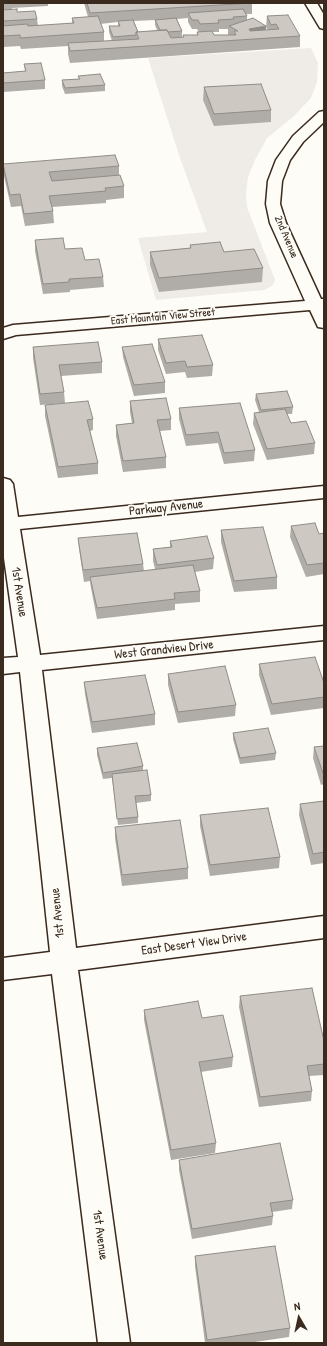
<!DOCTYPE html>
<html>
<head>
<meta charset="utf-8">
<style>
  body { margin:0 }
  #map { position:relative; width:327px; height:1346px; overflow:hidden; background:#fdfcf7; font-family:"Patrick Hand",sans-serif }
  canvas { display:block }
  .frame { position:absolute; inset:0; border:4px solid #3b2a1e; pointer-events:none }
  .north { position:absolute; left:279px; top:1298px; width:40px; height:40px; -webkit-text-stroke:3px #fdfcf7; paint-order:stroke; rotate:351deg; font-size:11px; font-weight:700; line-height:16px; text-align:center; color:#3b2a1e }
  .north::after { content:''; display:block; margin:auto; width:14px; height:18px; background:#3b2a1e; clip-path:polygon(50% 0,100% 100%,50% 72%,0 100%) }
</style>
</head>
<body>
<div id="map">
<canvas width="327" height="1346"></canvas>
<div class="frame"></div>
<div class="north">N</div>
</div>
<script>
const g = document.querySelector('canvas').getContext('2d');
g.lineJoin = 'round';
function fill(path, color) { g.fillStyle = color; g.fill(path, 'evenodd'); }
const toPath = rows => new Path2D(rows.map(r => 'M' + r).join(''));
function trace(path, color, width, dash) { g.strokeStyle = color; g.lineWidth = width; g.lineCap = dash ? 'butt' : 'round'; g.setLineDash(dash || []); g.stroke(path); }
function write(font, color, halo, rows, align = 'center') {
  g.font = font + ' "Patrick Hand",sans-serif'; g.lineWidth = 4; g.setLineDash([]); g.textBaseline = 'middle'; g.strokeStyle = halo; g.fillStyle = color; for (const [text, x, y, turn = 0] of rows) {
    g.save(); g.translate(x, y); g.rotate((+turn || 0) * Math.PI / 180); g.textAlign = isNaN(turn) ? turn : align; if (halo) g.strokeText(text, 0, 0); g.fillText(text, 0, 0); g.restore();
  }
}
const built = toPath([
  [311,48,318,63,317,82,311,98,293,117,267,138,255,160,248,177,246,194,247,207,275,280,272,286,264,290,156,300,138,238,207,232,180,158,148,58]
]);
const minor = toPath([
  [305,3,317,3,324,15,324,29,320,28,305,3],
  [324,111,324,122,303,142,290,160,282,181,280,204,286,223,321,299,324,299,324,328,318,327,310,310,16,335,3,339,3,328,13,325,305,301,270,223,266,204,268,181,276,160,293,136,319,112,324,111],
  [3,478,10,480,13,484,18,517,324,486,324,498,20,529,40,655,324,626,324,640,42,670,76,948,324,916,324,938,78,970,130,1343,98,1343,52,974,3,980,3,958,50,952,20,672,3,674,3,658,18,657,3,551,3,478]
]);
const wall = toPath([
  [3,3,48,3,48,6,12,8,12,9,17,12,37,19,38,26,72,23,72,18,88,17,84,3,252,3,252,14,246,14,247,16,247,20,266,30,268,30,266,27,267,16,300,36,300,47,70,63,68,54,68,46,21,49,20,46,3,47],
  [188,18,188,22,192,29,197,29,199,32,197,32,197,35,183,35,183,37,171,38,170,38,182,37,182,31,177,19],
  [155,20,155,25,157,30,138,32,134,21],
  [118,22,118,26,109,26,109,32,112,41,104,41,104,32,100,24],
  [219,29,228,29,228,35,214,35,212,32,219,32],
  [24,64,45,80,45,89,3,92,3,73,25,71],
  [78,76,105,85,105,91,65,94,62,86,62,80,79,79],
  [204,87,271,110,271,122,214,126,203,100],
  [3,164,119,166,119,175,124,186,124,198,106,200,106,203,52,207,53,211,54,223,25,226,21,206,11,207,4,176],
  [35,240,65,249,85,260,103,277,104,287,70,290,70,292,43,294,35,251],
  [190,245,224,252,263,268,262,282,159,292,150,265,150,252,190,248],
  [158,339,213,365,212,376,187,378,185,372,166,374,158,350],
  [33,347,102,362,102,373,61,376,64,392,65,403,40,405,33,358],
  [122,347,165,382,165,393,134,396,123,357],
  [256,394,293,407,292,414,287,414,291,423,315,443,314,454,267,460,253,424,254,413,259,412,255,400],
  [130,401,171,419,171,430,160,431,166,457,166,468,123,472,116,436,116,425,132,423,130,412],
  [45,405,93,419,93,430,90,431,98,463,98,474,58,478,45,416],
  [179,408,255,450,254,461,224,464,218,443,186,446,179,419],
  [291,526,319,534,324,533,324,574,306,577,290,537],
  [221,530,277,577,277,589,234,592,221,542],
  [78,538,143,564,144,571,155,569,153,561,153,549,170,547,170,541,214,558,213,569,195,572,200,591,200,602,175,604,175,610,97,619,91,588,90,581,84,582,79,549],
  [259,664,324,683,324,708,271,715,259,675],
  [168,674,236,705,235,716,178,723,168,685],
  [84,682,155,714,155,725,92,733,85,694],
  [233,733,276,753,275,760,240,764,233,739],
  [324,746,324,784,321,785,313,758,314,747],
  [97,748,143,766,143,771,151,795,151,801,136,803,138,817,138,823,118,825,112,778,103,779,97,755],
  [324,801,324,863,311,865,299,815,300,804],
  [200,815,280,857,279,868,210,876,200,826],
  [115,827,188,868,188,879,122,886,115,838],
  [240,996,324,1041,324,1075,309,1076,312,1091,311,1101,259,1107,239,1007],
  [144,1010,202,1018,233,1057,232,1067,201,1072,216,1143,215,1153,171,1160,144,1020],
  [179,1160,293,1200,292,1209,272,1212,273,1216,272,1225,192,1239,179,1170],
  [195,1256,290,1328,289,1337,248,1343,205,1343,195,1266]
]);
const shadedWall = toPath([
  [266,26,266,37,254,39,249,29]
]);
const building = toPath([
  [87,3,252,3,90,13,87,3],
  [17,9,17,12,35,11,37,19,3,21,3,10,17,9],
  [243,9,247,16,233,17,234,19,218,20,219,23,200,24,198,20,192,20,188,13,243,9],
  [288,15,300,36,70,51,68,43,139,39,136,32,167,30,171,38,184,37,183,35,198,35,197,32,212,31,214,35,236,35,234,31,238,31,229,26,253,18,266,26,249,29,250,31,279,29,276,24,271,25,267,16,288,15],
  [98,16,104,32,20,38,20,35,3,36,3,26,27,24,28,26,74,23,72,18,98,16],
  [176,18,182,31,168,32,167,30,160,30,155,20,176,18],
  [133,20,138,32,136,32,136,35,113,37,109,26,120,26,118,21,133,20],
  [41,63,45,80,3,83,3,73,26,71,24,64,41,63],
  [100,74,105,85,65,88,62,80,80,79,78,76,100,74],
  [261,84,271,110,214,114,204,87,261,84],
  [115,155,119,166,49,172,52,181,120,175,124,186,105,188,106,191,49,196,53,211,24,214,20,194,10,195,3,164,115,155],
  [63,238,65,249,82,248,85,260,99,259,103,277,69,279,69,282,43,284,35,240,63,238],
  [220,242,224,252,254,249,263,268,159,278,150,252,191,248,190,245,220,242],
  [202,335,213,365,187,367,185,361,166,363,158,339,202,335],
  [98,342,102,362,59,365,64,392,40,394,33,347,98,342],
  [152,344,165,382,134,385,122,347,152,344],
  [287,391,293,407,261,410,256,394,287,391],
  [166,398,171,419,157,420,166,457,123,461,116,425,134,423,130,401,166,398],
  [88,401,93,419,87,420,98,463,58,467,45,405,88,401],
  [240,403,255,450,224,453,218,432,186,435,179,408,240,403],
  [285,409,291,423,306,421,315,443,267,449,254,413,285,409],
  [315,523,319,534,324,533,324,563,307,565,291,526,315,523],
  [263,527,277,577,234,581,221,530,263,527],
  [137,533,143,564,83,570,78,538,137,533],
  [207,536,214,558,157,565,153,549,172,547,170,541,207,536],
  [193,565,200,591,174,593,175,599,97,608,90,577,193,565],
  [315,657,324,683,324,697,272,704,259,664,315,657],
  [225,666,236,705,178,712,168,674,225,666],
  [145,675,155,714,92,722,84,682,145,675],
  [268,728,276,753,240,758,233,733,268,728],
  [137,743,143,766,103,773,97,748,137,743],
  [324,746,324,773,323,773,314,747,324,746],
  [147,770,151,795,135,796,138,817,117,819,112,774,147,770],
  [324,801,324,852,313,854,300,804,324,801],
  [268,808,280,857,210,865,200,815,268,808],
  [180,820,188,868,122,875,115,827,180,820],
  [312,988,324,1041,324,1064,307,1066,312,1091,260,1097,240,996,312,988],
  [198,1001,202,1018,223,1015,233,1057,199,1062,216,1143,171,1150,144,1010,198,1001],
  [280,1143,293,1200,270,1203,273,1216,192,1229,179,1160,280,1143],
  [275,1246,290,1328,207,1340,195,1256,275,1246]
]);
const farStreetnames = [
  ["2nd Avenue",286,237,67],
  ["East Mountain View Street",163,317,-5]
];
const streetNames = [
  ["Parkway Avenue",166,508,-6],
  ["1st Avenue",19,592,81],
  ["West Grandview Drive",164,650,-6],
  ["1st Avenue",58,913,-96],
  ["East Desert View Drive",194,944,-8],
  ["1st Avenue",100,1235,82]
];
fill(built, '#efece7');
trace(minor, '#3b2a1e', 3);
fill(minor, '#fdfcf7');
fill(wall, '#b0aca7');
fill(shadedWall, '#908c88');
fill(building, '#cdc8c2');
trace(building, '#908c88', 1);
write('11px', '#3b2a1e', '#fdfcf7', farStreetnames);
write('13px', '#3b2a1e', '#fdfcf7', streetNames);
</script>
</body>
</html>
